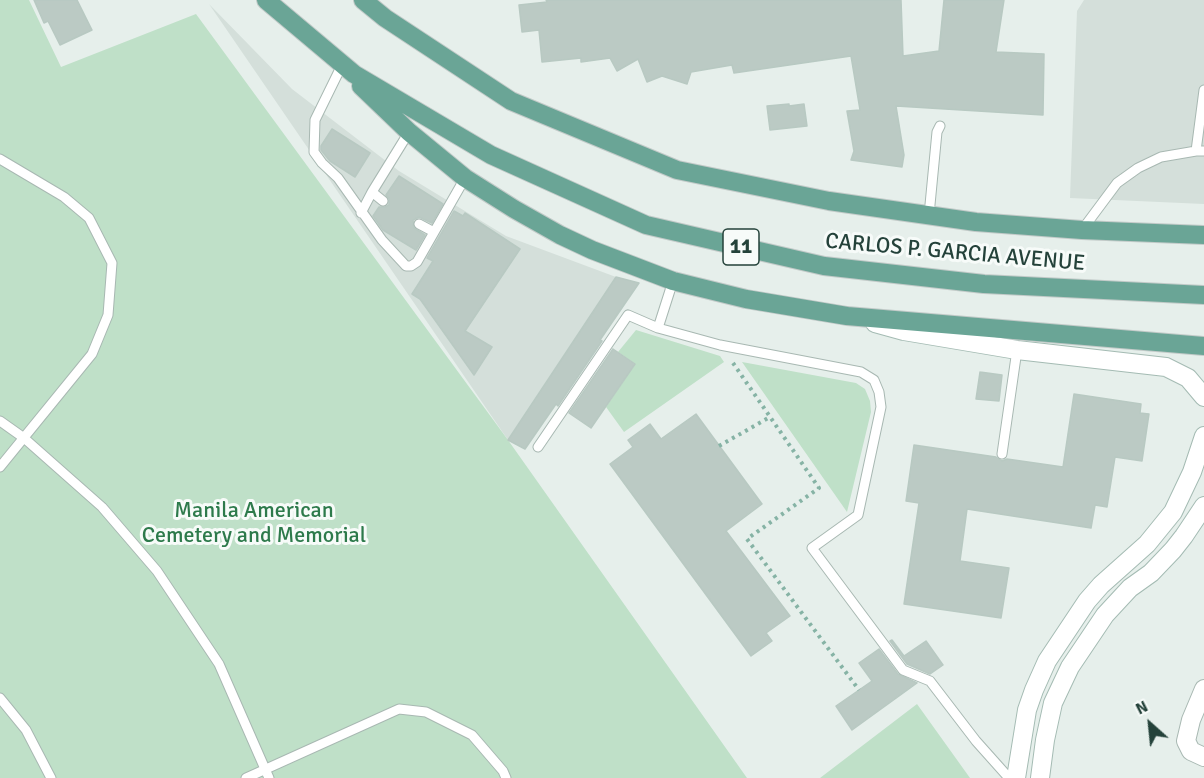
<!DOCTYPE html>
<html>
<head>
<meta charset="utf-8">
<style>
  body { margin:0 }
  #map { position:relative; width:1204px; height:778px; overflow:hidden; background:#e6efeb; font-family:Signika,sans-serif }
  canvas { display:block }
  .north { position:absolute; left:1120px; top:694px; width:60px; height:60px; -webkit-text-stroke:4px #f7fbf9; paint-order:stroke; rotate:333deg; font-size:16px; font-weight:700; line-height:24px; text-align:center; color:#24423a }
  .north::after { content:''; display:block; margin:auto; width:21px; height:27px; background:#24423a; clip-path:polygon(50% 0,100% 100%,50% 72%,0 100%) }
</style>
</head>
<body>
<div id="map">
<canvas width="1204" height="778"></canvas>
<div class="north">N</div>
</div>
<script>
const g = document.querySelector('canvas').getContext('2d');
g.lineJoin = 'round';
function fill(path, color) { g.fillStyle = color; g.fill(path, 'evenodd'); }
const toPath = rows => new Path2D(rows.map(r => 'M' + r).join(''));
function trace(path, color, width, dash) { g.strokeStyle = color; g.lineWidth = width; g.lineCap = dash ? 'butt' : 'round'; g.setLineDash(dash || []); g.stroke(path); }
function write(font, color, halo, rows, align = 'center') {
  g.font = font + ' Signika,sans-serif'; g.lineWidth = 6; g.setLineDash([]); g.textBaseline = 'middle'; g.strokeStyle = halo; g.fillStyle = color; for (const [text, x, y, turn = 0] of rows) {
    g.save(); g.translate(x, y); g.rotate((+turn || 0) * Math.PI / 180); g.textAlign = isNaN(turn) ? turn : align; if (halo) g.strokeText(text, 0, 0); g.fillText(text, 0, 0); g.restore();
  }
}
const built = toPath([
  [1084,0,1204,0,1204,204,1070,198,1077,11],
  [209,4,292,89,399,171,506,236,616,277,508,440]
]);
const green = toPath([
  [0,0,29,0,61,67,196,14,508,440,747,778,0,778],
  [636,330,720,356,724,362,624,432,606,407,635,364,618,352],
  [742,362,856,383,865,389,870,401,871,412,847,512],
  [917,704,970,778,820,778]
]);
const building = toPath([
  [34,0,77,0,92,30,60,45,48,21,44,23,34,0],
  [546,0,901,0,903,56,939,51,944,0,1004,0,996,52,1044,54,1043,115,896,106,904,155,902,167,851,160,854,151,847,111,860,110,851,56,734,73,732,65,691,72,687,84,662,76,647,82,638,59,617,71,610,58,581,62,581,58,542,62,539,30,522,32,519,5,547,2,546,0],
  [789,104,789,106,804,104,807,126,770,130,767,106,789,104],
  [332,129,370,153,355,177,330,161,321,150,321,146,332,129],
  [399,176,443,204,432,223,419,217,413,220,414,228,425,235,416,250,383,230,373,216,379,207,385,207,389,205,389,199,386,195,399,176],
  [454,211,463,216,465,213,520,249,465,331,492,347,474,375,420,299,412,294,433,261,427,258,454,211],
  [616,277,639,283,600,340,602,341,558,406,556,404,525,449,508,440,616,277],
  [613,349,635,364,591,428,569,413,613,349],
  [980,372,1002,375,999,401,976,399,980,372],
  [1074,394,1141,404,1140,413,1149,414,1142,461,1115,457,1107,507,1095,505,1091,528,967,509,960,561,1009,568,1001,618,904,604,919,503,906,501,914,445,996,457,1002,461,1007,459,1063,467,1074,394],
  [696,414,762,504,726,531,790,616,766,633,772,641,751,656,610,464,633,447,628,440,650,424,661,439,696,414],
  [892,640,904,656,926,641,943,665,930,674,907,664,890,641,892,640],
  [879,649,898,674,917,683,852,730,836,706,872,681,859,663,879,649]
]);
const path = toPath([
  [733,363,819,488,747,539,859,690],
  [719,446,770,417]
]);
const lane = toPath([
  [341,67,315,120,314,152,322,163,338,178,382,240,406,266,411,266,417,262,465,178],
  [1196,151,1204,90],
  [0,159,64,197,89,218,112,263,108,315,92,354,0,467],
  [383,201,372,192,409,132],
  [361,213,372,192],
  [929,215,937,132,940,126],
  [419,224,434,232],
  [1082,230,1117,183,1138,168,1161,157,1196,151,1204,151],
  [658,328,673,281],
  [0,421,24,438,102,507,157,571,219,664,269,778],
  [538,447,628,315,658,328,720,345,861,372,874,380,879,392,881,407,858,515,812,548,903,670,930,681,976,741,1009,778],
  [1002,454,1017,350],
  [0,698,26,730,51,778],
  [246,778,399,709,426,712,472,735,503,771,506,778]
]);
const street = toPath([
  [1204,689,1191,720,1186,741,1191,751,1204,757]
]);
const secondary = toPath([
  [875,323,904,331,1017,350,1166,367,1188,378,1204,397],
  [1016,778,1027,710,1034,690,1047,661,1087,601,1101,585,1147,544,1173,512,1192,472,1204,436],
  [1040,778,1045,740,1053,703,1070,667,1105,615,1130,588,1151,573,1173,550,1184,536,1204,506]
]);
const primary = toPath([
  [266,0,354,74,491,155,646,225,824,266,984,284,1204,295],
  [363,0,385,18,511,101,677,170,829,201,976,222,1082,230,1204,235],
  [361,86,409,132,465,178,514,209,560,235,592,250,673,281,746,299,847,316,1204,346]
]);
const shields = [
  [741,247,36]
];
const shieldNames = [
  ["11",741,247]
];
const streetNames = [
  ["CARLOS P. GARCIA AVENUE",955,253,5]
];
const parkNames = [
  ["Manila American",254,511],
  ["Cemetery and Memorial",254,536]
];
fill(built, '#d4dfda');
fill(green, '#bfe0c8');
fill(building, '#bbcac4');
trace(building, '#b8c9c2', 1.5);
trace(lane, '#a8b8b2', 11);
trace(street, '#a8b8b2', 20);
trace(secondary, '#a4bbb3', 20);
trace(primary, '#c2cac8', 20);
trace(path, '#86b3a5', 4, [3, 4.5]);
trace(lane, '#fff', 9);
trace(street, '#fff', 18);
trace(secondary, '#fff', 18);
trace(primary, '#6aa596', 18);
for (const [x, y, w] of shields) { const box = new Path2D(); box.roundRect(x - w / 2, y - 18, w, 36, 4.5); g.fillStyle = '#f7fbf9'; g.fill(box); trace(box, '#24423a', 1.5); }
write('bold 21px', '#24423a', null, shieldNames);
write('22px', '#24423a', '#f7fbf9', streetNames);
write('22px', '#2d7a4b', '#f7fbf9', parkNames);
</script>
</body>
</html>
